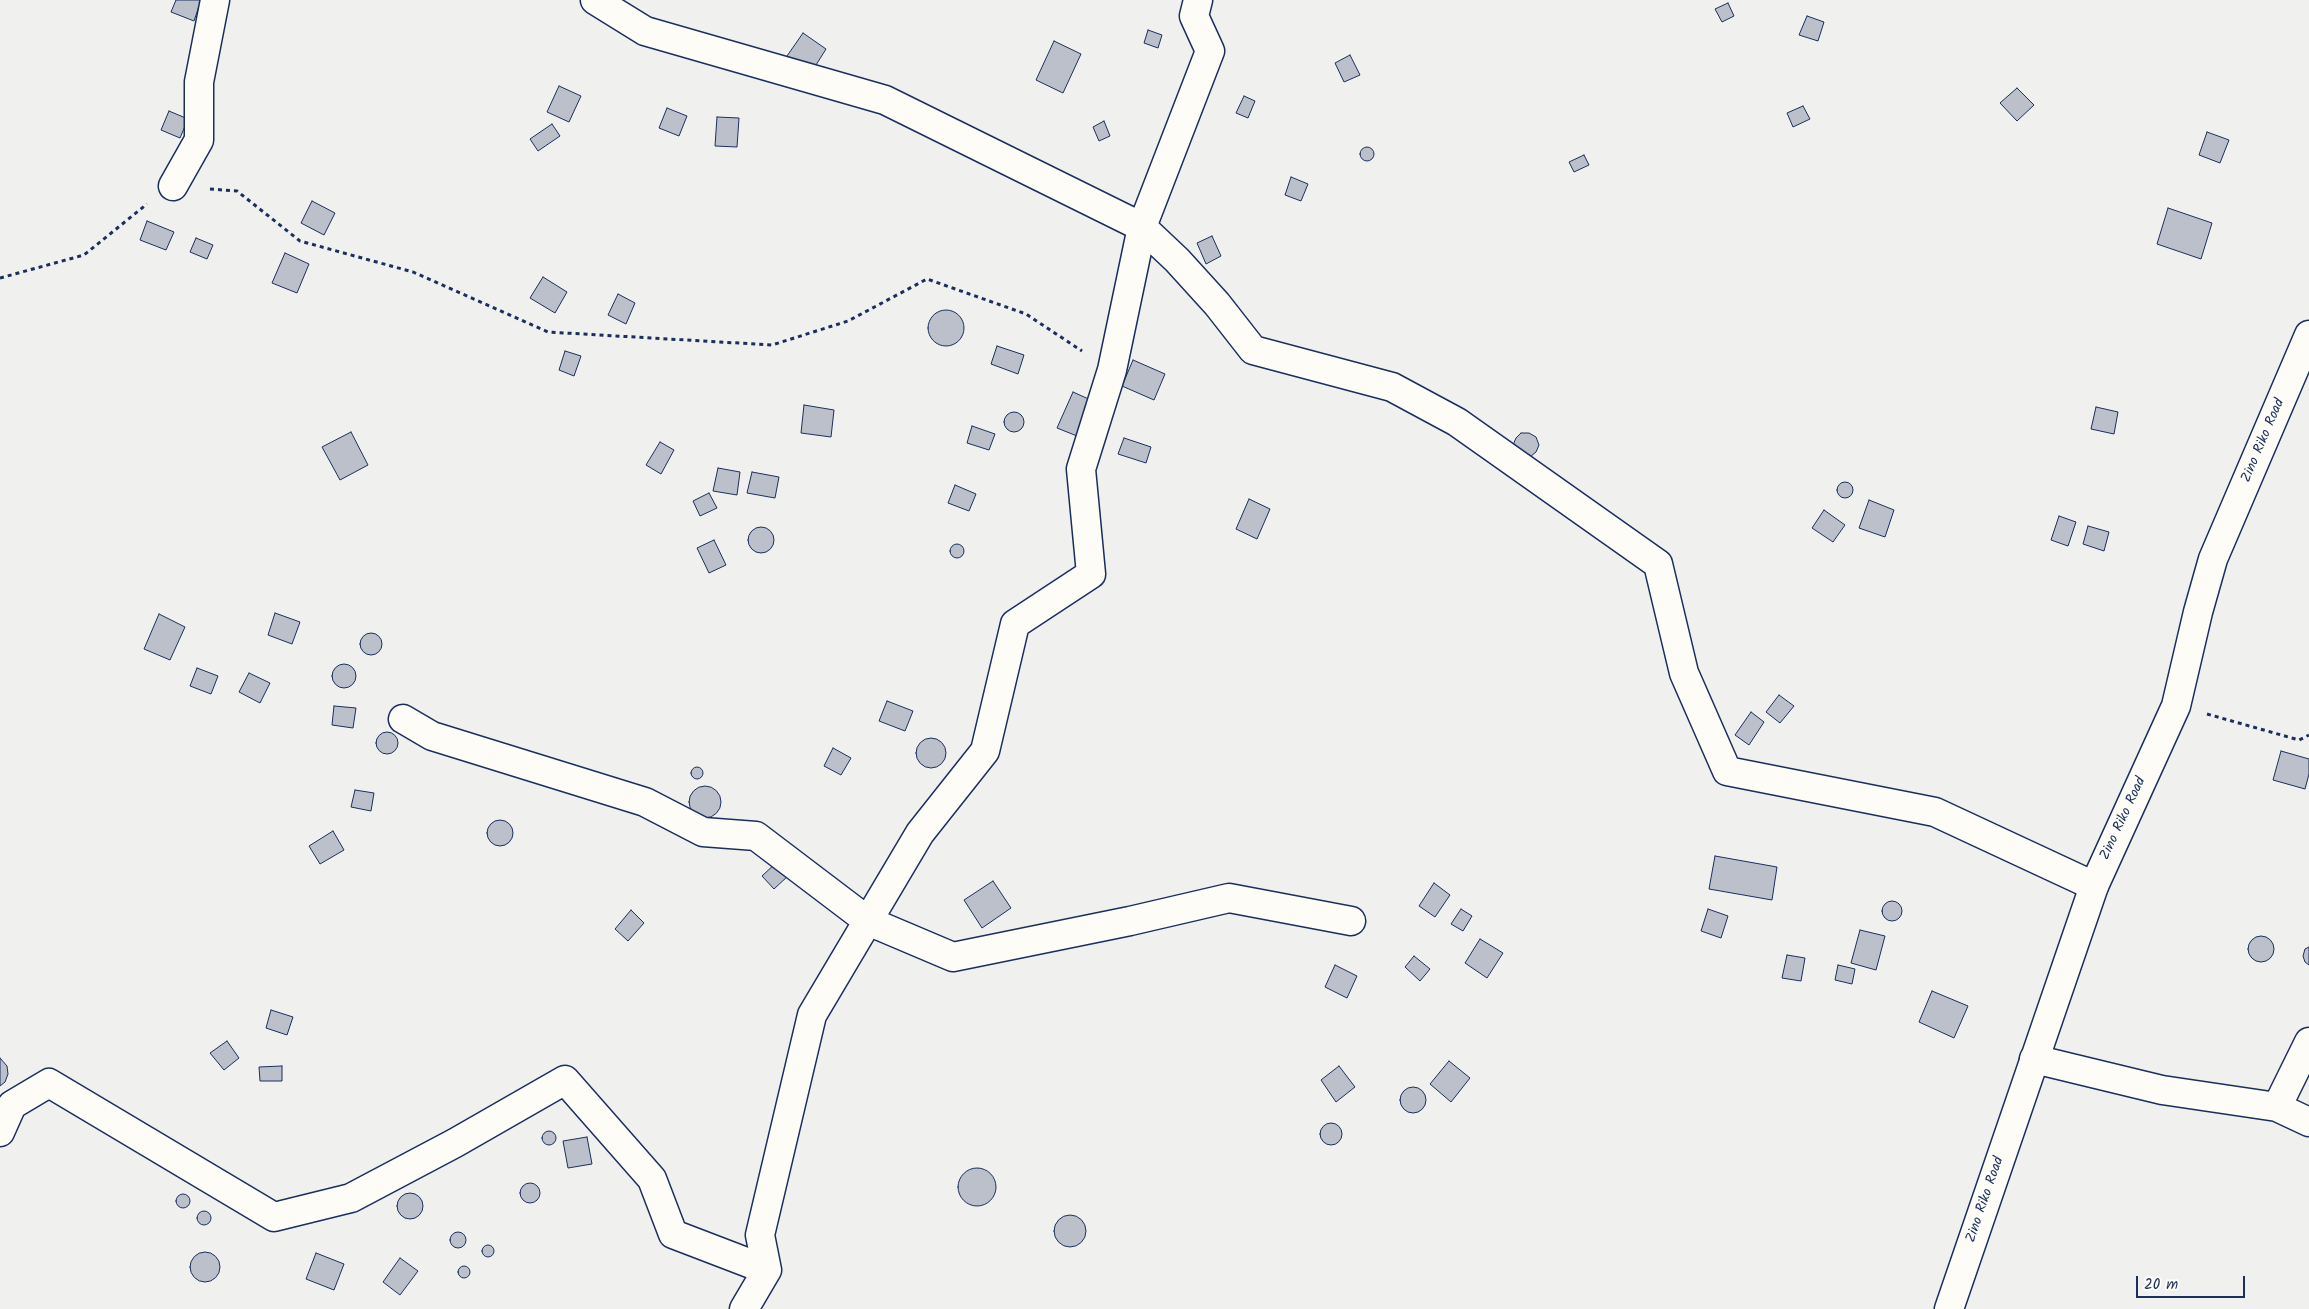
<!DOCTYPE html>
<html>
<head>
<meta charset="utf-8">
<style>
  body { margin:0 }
  #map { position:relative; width:2309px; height:1309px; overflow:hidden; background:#f0f0ee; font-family:Kalam,sans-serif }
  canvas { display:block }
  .scale { position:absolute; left:2136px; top:1276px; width:109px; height:22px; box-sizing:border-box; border:2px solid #1b2f5e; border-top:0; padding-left:6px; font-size:15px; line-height:18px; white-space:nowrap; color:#1b2f5e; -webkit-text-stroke:4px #fdfcf7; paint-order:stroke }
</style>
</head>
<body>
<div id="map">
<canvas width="2309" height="1309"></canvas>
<div class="scale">20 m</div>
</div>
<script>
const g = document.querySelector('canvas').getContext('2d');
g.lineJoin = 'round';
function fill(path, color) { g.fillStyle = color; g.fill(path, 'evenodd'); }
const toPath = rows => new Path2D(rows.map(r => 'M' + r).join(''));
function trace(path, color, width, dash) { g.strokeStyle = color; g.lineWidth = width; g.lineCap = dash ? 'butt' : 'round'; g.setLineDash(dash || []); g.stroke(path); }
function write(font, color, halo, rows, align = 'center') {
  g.font = font + ' Kalam,sans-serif'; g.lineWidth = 4; g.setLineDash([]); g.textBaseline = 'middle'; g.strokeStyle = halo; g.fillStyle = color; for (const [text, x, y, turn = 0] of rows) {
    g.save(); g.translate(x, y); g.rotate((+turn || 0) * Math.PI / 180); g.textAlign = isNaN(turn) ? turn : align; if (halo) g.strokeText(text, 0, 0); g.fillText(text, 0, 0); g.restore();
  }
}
const building = toPath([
  [176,0,201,0,194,21,171,12,176,0],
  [1728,3,1734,16,1722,22,1715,9,1728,3],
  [1807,16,1824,22,1818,41,1799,35,1807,16],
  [1148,30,1162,35,1158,48,1144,43,1148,30],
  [803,33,826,49,811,73,787,56,803,33],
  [1054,41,1081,54,1063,93,1036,80,1054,41],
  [1350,55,1360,75,1344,82,1335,63,1350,55],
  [559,86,581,96,569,122,547,112,559,86],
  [2017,88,2034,105,2017,121,2000,103,2017,88],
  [1244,96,1255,101,1248,118,1236,113,1244,96],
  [1803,106,1810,119,1793,127,1787,113,1803,106],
  [667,108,687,116,679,136,659,128,667,108],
  [169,111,188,119,180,138,161,130,169,111],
  [717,117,739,118,737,147,715,146,717,117],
  [1104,121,1110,136,1099,141,1093,127,1104,121],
  [552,124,560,136,538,151,530,139,552,124],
  [2207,132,2229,140,2220,163,2199,155,2207,132],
  '1360 154a7 7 0 1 1 14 0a7 7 0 1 1-14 0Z',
  [1584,155,1589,165,1574,172,1569,162,1584,155],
  [1291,177,1308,184,1301,201,1285,195,1291,177],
  [312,201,335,213,324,235,301,223,312,201],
  [2168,208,2212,223,2201,259,2157,244,2168,208],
  [147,221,174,232,166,250,140,240,147,221],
  [1212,236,1221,256,1206,264,1197,243,1212,236],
  [196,238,213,245,207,259,190,252,196,238],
  [285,253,309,264,297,293,272,283,285,253],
  [543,277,567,292,555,313,530,298,543,277],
  [618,294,635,303,626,324,608,315,618,294],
  '928 328a18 18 0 1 1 36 0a18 18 0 1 1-36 0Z',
  [997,346,1024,355,1018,374,991,364,997,346],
  [565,351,581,356,574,376,559,370,565,351],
  [1133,360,1165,374,1154,400,1122,386,1133,360],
  [1073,392,1093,401,1077,436,1057,428,1073,392],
  [804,405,834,410,831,437,801,433,804,405],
  [2096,407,2118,412,2114,434,2091,429,2096,407],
  '1004 422a10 10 0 1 1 20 0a10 10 0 1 1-20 0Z',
  [972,426,995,434,989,450,967,443,972,426],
  [351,432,368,465,340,480,322,447,351,432],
  [1521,433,1529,433,1536,437,1539,445,1536,452,1530,457,1513,445,1516,438,1521,433],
  [1124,438,1151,447,1146,463,1118,454,1124,438],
  [660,442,674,450,661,474,646,465,660,442],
  [718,468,740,472,737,495,713,491,718,468],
  [752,472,779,477,775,498,747,493,752,472],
  '1837 490a8 8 0 1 1 16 0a8 8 0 1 1-16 0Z',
  [955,485,976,494,969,511,948,503,955,485],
  [709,493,717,508,700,516,693,501,709,493],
  [1249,499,1270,509,1257,539,1236,529,1249,499],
  [1869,500,1894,510,1885,537,1859,528,1869,500],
  [1824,510,1845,525,1833,542,1812,528,1824,510],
  [2059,516,2076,522,2068,546,2051,540,2059,516],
  [2088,526,2109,532,2104,551,2083,544,2088,526],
  '748 540a13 13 0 1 1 26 0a13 13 0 1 1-26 0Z',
  [714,540,726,565,709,573,697,548,714,540],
  '950 551a7 7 0 1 1 14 0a7 7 0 1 1-14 0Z',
  [275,613,300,622,292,644,268,635,275,613],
  [159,614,185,627,170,660,144,649,159,614],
  '360 644a11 11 0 1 1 22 0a11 11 0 1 1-22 0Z',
  '332 676a12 12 0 1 1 24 0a12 12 0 1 1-24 0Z',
  [197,668,218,676,211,694,190,686,197,668],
  [249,673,270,683,260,703,239,692,249,673],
  [1779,695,1794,706,1780,723,1766,712,1779,695],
  [887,701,913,711,905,731,879,721,887,701],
  [334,706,356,708,353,728,332,725,334,706],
  [1751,712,1764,722,1749,745,1735,735,1751,712],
  '376 743a11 11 0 1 1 22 0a11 11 0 1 1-22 0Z',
  '916 753a15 15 0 1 1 30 0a15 15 0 1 1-30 0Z',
  [833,748,851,758,841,775,824,766,833,748],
  [2281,751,2309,759,2309,774,2305,789,2273,780,2281,751],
  '691 773a6 6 0 1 1 12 0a6 6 0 1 1-12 0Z',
  '689 802a16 16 0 1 1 32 0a16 16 0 1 1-32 0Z',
  [355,790,374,793,371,811,351,807,355,790],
  '487 833a13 13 0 1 1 26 0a13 13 0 1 1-26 0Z',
  [333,831,344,850,320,864,309,846,333,831],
  [1715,856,1777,867,1772,900,1709,889,1715,856],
  [777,862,789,875,774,889,762,876,777,862],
  [993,881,1011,908,982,928,964,900,993,881],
  [1434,883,1450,895,1435,917,1419,906,1434,883],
  '1882 911a10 10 0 1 1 20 0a10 10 0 1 1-20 0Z',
  [1461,909,1472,916,1463,931,1451,924,1461,909],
  [1708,909,1728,916,1721,938,1701,931,1708,909],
  [631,910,644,923,628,941,615,929,631,910],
  [1860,930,1885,936,1876,970,1851,963,1860,930],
  '2248 949a13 13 0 1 1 26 0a13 13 0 1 1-26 0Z',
  [1480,939,1503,953,1487,978,1465,963,1480,939],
  [2309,947,2309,965,2305,962,2303,956,2305,949,2309,947],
  [1787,955,1805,958,1801,981,1782,978,1787,955],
  [1414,956,1430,969,1420,981,1405,967,1414,956],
  [1335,965,1357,976,1347,998,1325,987,1335,965],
  [1838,965,1855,969,1852,984,1835,980,1838,965],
  [1932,991,1968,1006,1954,1038,1919,1022,1932,991],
  [271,1010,293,1017,287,1035,266,1028,271,1010],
  [227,1041,239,1058,224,1070,210,1053,227,1041],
  [0,1058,7,1066,8,1074,5,1082,0,1086,0,1058],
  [1449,1061,1470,1078,1451,1102,1430,1084,1449,1061],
  [282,1066,282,1081,260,1081,259,1067,282,1066],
  [1339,1066,1355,1087,1336,1102,1321,1080,1339,1066],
  '1400 1100a13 13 0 1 1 26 0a13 13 0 1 1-26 0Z',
  '1320 1134a11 11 0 1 1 22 0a11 11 0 1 1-22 0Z',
  '542 1138a7 7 0 1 1 14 0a7 7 0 1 1-14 0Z',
  [587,1137,592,1164,568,1168,563,1141,587,1137],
  '958 1187a19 19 0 1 1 38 0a19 19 0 1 1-38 0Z',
  '520 1193a10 10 0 1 1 20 0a10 10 0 1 1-20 0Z',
  '397 1206a13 13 0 1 1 26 0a13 13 0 1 1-26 0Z',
  '176 1201a7 7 0 1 1 14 0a7 7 0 1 1-14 0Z',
  '197 1218a7 7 0 1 1 14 0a7 7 0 1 1-14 0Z',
  '1054 1231a16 16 0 1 1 32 0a16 16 0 1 1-32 0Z',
  '450 1240a8 8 0 1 1 16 0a8 8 0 1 1-16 0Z',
  '482 1251a6 6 0 1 1 12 0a6 6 0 1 1-12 0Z',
  '190 1267a15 15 0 1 1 30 0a15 15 0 1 1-30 0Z',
  [316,1253,344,1264,334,1290,306,1279,316,1253],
  [400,1258,418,1271,400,1295,383,1282,400,1258],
  '458 1272a6 6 0 1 1 12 0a6 6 0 1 1-12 0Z'
]);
const path = toPath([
  [210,189,237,191,300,241,413,272,548,332,772,345,848,321,927,279,1026,314,1082,351],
  [0,278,84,255,147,204],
  [2207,714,2299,740,2309,735]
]);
const street = toPath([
  [595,0,645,31,885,100,1142,227,1177,260,1217,304,1253,350,1392,387,1457,422,1658,564,1684,673,1727,771,1935,812,2094,886],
  [173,186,199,140,199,82,215,0],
  [403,719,432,736,645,802,703,832,756,836,868,921,953,957,1130,921,1229,898,1351,921],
  [2034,1059,2162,1090,2277,1107,2309,1122],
  [2277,1107,2309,1042],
  [0,1132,12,1105,49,1083,274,1217,351,1198,455,1143,565,1080,652,1179,673,1234,767,1270],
  [744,1309,767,1270,760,1235,812,1015,920,833,985,751,1015,624,1091,574,1081,469,1112,370,1142,227,1210,51,1194,16,1198,0]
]);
const secondary = toPath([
  [1949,1309,2094,886,2176,706,2198,612,2213,559,2309,335]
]);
const streetNames = [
  ["Zino Riko Road",2264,441,-67],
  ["Zino Riko Road",2124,819,-65],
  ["Zino Riko Road",1986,1200,-71]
];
fill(building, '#bbc0ca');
trace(building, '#1b2f5e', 1);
trace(street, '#1b2f5e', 31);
trace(secondary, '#1b2f5e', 31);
trace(path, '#1b2f5e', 3, [4, 4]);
trace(street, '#fdfcf7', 28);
trace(secondary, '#fdfcf7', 28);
write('14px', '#1b2f5e', '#fdfcf7', streetNames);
</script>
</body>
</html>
